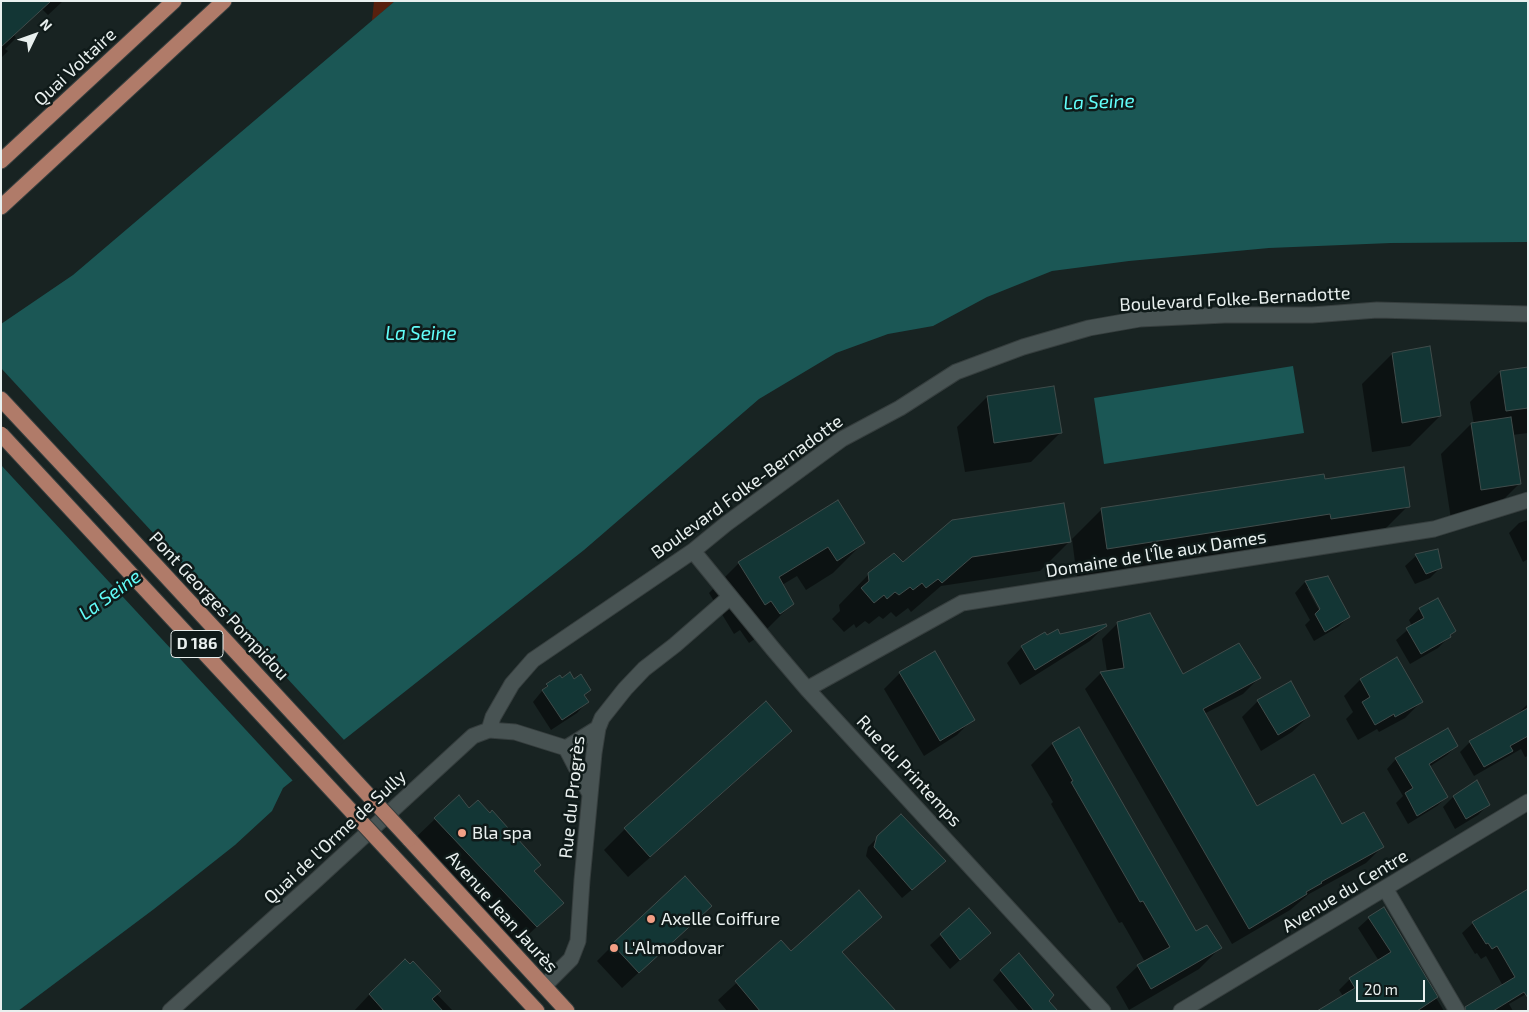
<!DOCTYPE html>
<html>
<head>
<meta charset="utf-8">
<style>
  body { margin:0 }
  #map { position:relative; width:1529px; height:1012px; overflow:hidden; background:#182322; font-family:"Exo 2",sans-serif }
  canvas { display:block }
  .frame { position:absolute; inset:0; border:2px solid #e9f0ef; pointer-events:none }
  .north { position:absolute; left:10px; top:10px; width:50px; height:50px; -webkit-text-stroke:4px #0f1a19; paint-order:stroke; rotate:48deg; font-size:14px; font-weight:700; line-height:20px; text-align:center; color:#e9f0ef }
  .north::after { content:''; display:block; margin:auto; width:18px; height:22px; background:#e9f0ef; clip-path:polygon(50% 0,100% 100%,50% 72%,0 100%) }
  .scale { position:absolute; left:1356px; top:980px; width:69px; height:22px; box-sizing:border-box; border:2px solid #e9f0ef; border-top:0; padding-left:6px; font-size:15px; line-height:18px; white-space:nowrap; color:#e9f0ef; -webkit-text-stroke:4px #0f1a19; paint-order:stroke }
</style>
</head>
<body>
<div id="map">
<canvas width="1529" height="1012"></canvas>
<div class="frame"></div>
<div class="north">N</div>
<div class="scale">20 m</div>
</div>
<script>
const g = document.querySelector('canvas').getContext('2d');
g.lineJoin = 'round';
function fill(path, color) { g.fillStyle = color; g.fill(path, 'evenodd'); }
const toPath = rows => new Path2D(rows.map(r => 'M' + r).join(''));
function trace(path, color, width, dash) { g.strokeStyle = color; g.lineWidth = width; g.lineCap = dash ? 'butt' : 'round'; g.setLineDash(dash || []); g.stroke(path); }
function write(font, color, halo, rows, align = 'center') {
  g.font = font + ' "Exo 2",sans-serif'; g.lineWidth = 5; g.setLineDash([]); g.textBaseline = 'middle'; g.strokeStyle = halo; g.fillStyle = color; for (const [text, x, y, turn = 0] of rows) {
    g.save(); g.translate(x, y); g.rotate((+turn || 0) * Math.PI / 180); g.textAlign = isNaN(turn) ? turn : align; if (halo) g.strokeText(text, 0, 0); g.fillText(text, 0, 0); g.restore();
  }
}
const green = toPath([
  [374,1,395,1,372,21]
]);
const water = toPath([
  [395,1,1528,1,1528,242,1391,243,1269,248,1129,261,1052,271,987,297,933,326,888,334,836,353,759,399,584,550,283,788,272,811,235,845,154,909,18,1011,1,1011,1,324,73,275],
  [1293,366,1304,433,1104,464,1094,398]
]);
const pier = toPath([
  [1,368,345,741,294,782,1,465]
]);
const shadow = toPath([
  [1,1,63,1,48,15,42,9,14,35,16,38,5,49,8,51,1,58],
  [1429,348,1440,416,1410,446,1372,452,1362,384,1392,354],
  [1528,368,1528,433,1512,435,1520,483,1490,513,1451,519,1441,454,1471,424,1474,424,1470,402,1500,372],
  [987,397,1061,432,1031,462,965,472,957,427],
  [1324,480,1408,506,1378,536,1077,578,1072,539,1102,509],
  [837,502,863,543,833,573,806,590,797,576,782,585,792,604,762,634,749,643,740,630,734,634,709,593,739,563],
  [1528,520,1528,559,1523,562,1509,533,1519,523],
  [1070,541,1040,571,941,586,911,612,908,608,896,617,891,612,883,619,879,616,869,624,865,621,856,628,854,624,844,632,832,619,840,611,839,605,869,574,903,564],
  [1437,550,1441,567,1430,578,1415,584,1405,566,1416,556],
  [1327,577,1349,617,1338,627,1314,641,1305,625,1310,620,1295,593,1305,582],
  [1307,588,1310,588,1324,614,1322,616],
  [1438,599,1455,631,1438,648,1410,664,1396,640,1412,626,1409,620,1419,609],
  [1118,623,1183,675,1259,678,1243,694,1204,714,1256,807,1341,825,1382,847,1366,863,1309,894,1290,910,1232,944,1085,689,1101,673,1107,672,1102,639],
  [1105,626,1090,641,1020,685,1007,663,1022,647,1045,634,1046,637],
  [900,673,973,719,957,735,924,756,884,689],
  [561,679,574,680,590,689,583,696,587,702,577,713,551,730,533,702,547,685],
  [1360,680,1421,702,1405,718,1379,732,1377,729,1358,740,1346,719,1353,712,1344,696],
  [1258,701,1309,716,1292,732,1261,751,1242,717],
  [766,703,790,731,769,752,628,877,604,850,625,829],
  [1528,704,1528,756,1525,757,1521,749,1474,776,1460,752,1470,742,1514,717],
  [1079,728,1196,932,1220,948,1199,969,1129,1010,1116,987,1138,966,1145,962,1122,922,1119,923,1051,804,1053,802,1031,765,1052,744],
  [1457,746,1447,755,1429,767,1447,797,1437,806,1408,824,1396,803,1403,796,1387,769,1396,759],
  [1453,797,1489,804,1478,815,1455,829,1443,807],
  [469,810,533,871,562,903,513,949,412,841,435,819],
  [878,837,935,870,902,898,866,856,868,847],
  [1528,890,1528,993,1509,1004,1513,1011,1463,1011,1503,986,1486,956,1481,959,1477,953,1475,954,1462,933,1473,923],
  [710,906,622,988,597,961,613,945],
  [1383,909,1444,1011,1319,1011,1343,996,1339,990,1350,979,1379,961,1358,928,1369,918],
  [969,910,979,943,950,969,930,945],
  [880,916,841,953,879,1011,727,1011,718,1000,781,942,791,953],
  [405,961,453,1011,354,1011,369,995],
  [1001,971,1048,1001,1057,1011,1019,1011,993,980]
]);
const building = toPath([
  [1,1,51,1,1,47,1,1],
  [1430,346,1441,416,1402,423,1392,353,1430,346],
  [1528,367,1528,408,1506,411,1500,371,1528,367],
  [1054,386,1062,433,994,443,987,396,1054,386],
  [1511,417,1521,484,1481,490,1471,423,1511,417],
  [1404,467,1410,507,1331,519,1330,514,1107,549,1101,508,1324,474,1325,479,1404,467],
  [838,500,865,543,837,561,828,547,779,577,794,604,780,614,771,601,765,605,738,562,838,500],
  [1064,503,1071,542,972,557,942,583,938,579,926,588,922,583,913,590,910,587,899,595,895,592,887,599,884,595,874,603,861,588,869,581,868,573,894,553,903,562,952,520,1064,503],
  [1438,549,1442,568,1426,574,1415,554,1438,549],
  [1328,576,1350,617,1325,632,1315,614,1320,609,1305,581,1328,576],
  [1438,598,1456,631,1450,635,1451,637,1421,654,1406,628,1424,618,1419,608,1438,598],
  [1150,613,1183,674,1239,643,1261,678,1203,709,1257,806,1314,774,1342,824,1364,812,1384,847,1321,882,1322,883,1306,892,1307,894,1249,929,1100,672,1124,668,1117,622,1150,613],
  [1106,624,1107,626,1035,670,1021,646,1045,632,1047,635,1058,629,1060,634,1106,624],
  [935,651,975,720,940,741,899,672,935,651],
  [1397,657,1423,702,1395,717,1394,714,1375,725,1362,702,1370,697,1360,679,1397,657],
  [570,672,574,679,581,674,591,690,584,695,589,702,562,720,542,690,548,686,546,684,560,675,562,678,570,672],
  [1291,681,1310,716,1278,735,1257,700,1291,681],
  [766,701,792,731,650,857,624,828,766,701],
  [1528,708,1528,736,1510,746,1513,751,1484,767,1469,741,1528,708],
  [1079,727,1196,931,1207,925,1222,948,1151,989,1137,965,1170,947,1143,901,1140,902,1071,782,1073,781,1052,743,1079,727],
  [1448,728,1458,746,1429,764,1448,797,1417,816,1405,793,1413,788,1395,758,1448,728],
  [1477,780,1490,805,1466,819,1453,796,1477,780],
  [459,795,469,808,478,800,490,813,492,810,541,865,534,871,564,903,537,927,434,818,459,795],
  [901,814,946,861,912,890,874,847,877,836,901,814],
  [685,876,712,906,639,973,612,944,685,876],
  [1528,889,1528,998,1524,992,1493,1011,1466,1011,1465,1007,1515,977,1497,946,1492,949,1488,943,1486,944,1472,922,1528,889],
  [859,890,882,917,842,952,896,1011,760,1011,735,981,781,940,791,951,859,890],
  [1384,907,1438,997,1417,1011,1317,1011,1355,988,1349,978,1391,952,1368,917,1384,907],
  [969,908,991,933,960,960,940,934,969,908],
  [1019,953,1054,995,1049,1001,1058,1011,1034,1011,1000,970,1019,953],
  [405,959,410,964,413,961,441,991,432,999,443,1011,384,1011,369,994,405,959]
]);
const minor = toPath([
  [693,551,773,649,807,689,1103,1011],
  [807,689,962,603,1434,529,1528,500],
  [489,730,493,717,512,684,533,660,693,551,726,524,842,439,900,408,956,372,1023,347,1089,328,1140,319,1225,315,1312,315,1377,310,1528,314],
  [566,748,598,728],
  [1385,888,1457,1011],
  [544,986,571,959,578,941,582,880,594,753,598,728,602,718,625,689,644,669,675,645,730,597],
  [170,1011,313,883,473,736,489,730,515,732,566,748,590,794],
  [1181,1011,1528,802]
]);
const major = toPath([
  [1,161,174,1],
  [1,207,224,1],
  [1,399,101,506],
  [409,839,567,1011],
  [392,855,537,1011]
]);
const majorBridge = toPath([
  [1,434,392,855],
  [101,506,409,839]
]);
const markers = [
  [462,833,5,"#f39f85"],
  [651,919,5,"#f39f85"],
  [614,948,5,"#f39f85"]
];
const shields = [
  [197,644,52]
];
const shieldNames = [
  ["D 186",197,644]
];
const streetNames = [
  ["Quai Voltaire",75,67,-43],
  ["Boulevard Folke-Bernadotte",1235,299,-3],
  ["Boulevard Folke-Bernadotte",747,487,-36],
  ["Domaine de l'Île aux Dames",1156,554,-9],
  ["Pont Georges Pompidou",219,606,47],
  ["Rue du Printemps",909,771,47],
  ["Rue du Progrès",572,797,-84],
  ["Quai de l'Orme de Sully",335,837,-43],
  ["Avenue du Centre",1345,891,-31],
  ["Avenue Jean Jaurès",502,912,48]
];
const poiNames = [
  ["Bla spa",472,833],
  ["Axelle Coiffure",661,919],
  ["L'Almodovar",624,948]
];
const waterNames = [
  ["La Seine",1099,102,-2],
  ["La Seine",421,334],
  ["La Seine",110,595,-36]
];
fill(green, '#58200e');
fill(water, '#1b5755');
fill(pier, '#182322');
fill(shadow, '#0007');
fill(building, '#133635');
trace(building, '#404c4b', 1);
trace(minor, '#363e3e', 17);
trace(major, '#363e3e', 17);
trace(minor, '#485353', 15);
trace(major, '#b07b69', 15);
trace(majorBridge, '#363e3e', 17, []);
trace(majorBridge, '#b07b69', 15);
for (const [x, y, r, color] of markers) { const dot = new Path2D(); dot.arc(x, y, r, 0, 2 * Math.PI); g.fillStyle = color; g.fill(dot); trace(dot, '#0f1a19', 2); }
for (const [x, y, w] of shields) { const box = new Path2D(); box.roundRect(x - w / 2, y - 13.5, w, 27, 4); g.fillStyle = '#0f1a19'; g.fill(box); trace(box, '#e9f0ef', 1); }
write('bold 16px', '#e9f0ef', null, shieldNames);
write('18px', '#e9f0ef', '#0f1a19', streetNames);
write('18px', '#e9f0ef', '#0f1a19', poiNames, 'left');
write('italic 19px', '#62fefa', '#0f1a19', waterNames);
</script>
</body>
</html>
